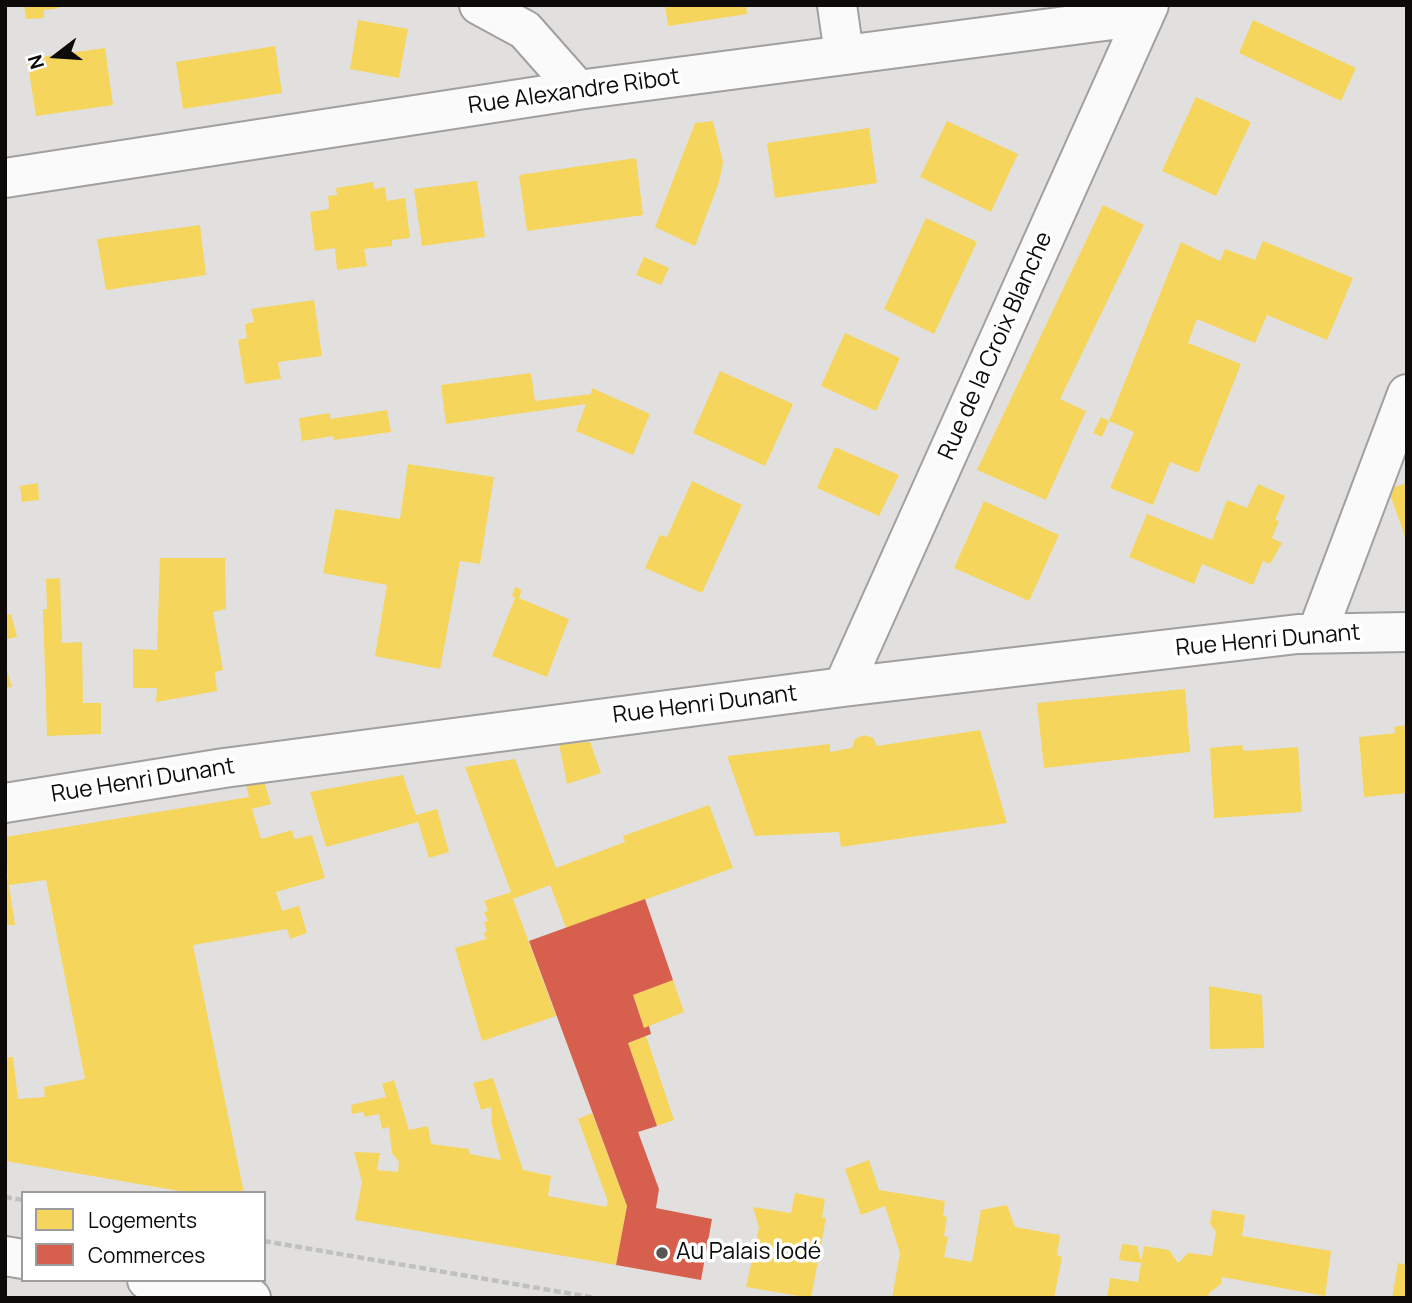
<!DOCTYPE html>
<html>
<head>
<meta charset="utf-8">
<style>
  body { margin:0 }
  #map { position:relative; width:1412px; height:1303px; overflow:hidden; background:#e1e0df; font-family:Manrope,sans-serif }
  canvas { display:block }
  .frame { position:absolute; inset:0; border:7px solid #0c0b0a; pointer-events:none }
  .legend { position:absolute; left:21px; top:1191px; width:245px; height:91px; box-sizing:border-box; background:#fff; border:2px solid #9e9d9d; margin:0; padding:9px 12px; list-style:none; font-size:21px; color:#0c0b0a }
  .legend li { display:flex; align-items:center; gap:14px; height:35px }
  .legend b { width:35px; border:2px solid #9e9d9d }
  .north { position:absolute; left:21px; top:21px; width:70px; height:70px; -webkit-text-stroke:5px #fff; paint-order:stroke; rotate:253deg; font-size:19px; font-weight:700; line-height:28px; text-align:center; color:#0c0b0a }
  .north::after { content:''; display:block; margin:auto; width:24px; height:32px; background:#0c0b0a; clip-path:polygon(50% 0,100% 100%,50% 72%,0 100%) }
</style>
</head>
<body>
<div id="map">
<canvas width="1412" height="1303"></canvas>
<div class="frame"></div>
<ul class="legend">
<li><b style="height:19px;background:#f6d55c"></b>Logements</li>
<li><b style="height:19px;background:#d6604d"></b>Commerces</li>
</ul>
<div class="north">N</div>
</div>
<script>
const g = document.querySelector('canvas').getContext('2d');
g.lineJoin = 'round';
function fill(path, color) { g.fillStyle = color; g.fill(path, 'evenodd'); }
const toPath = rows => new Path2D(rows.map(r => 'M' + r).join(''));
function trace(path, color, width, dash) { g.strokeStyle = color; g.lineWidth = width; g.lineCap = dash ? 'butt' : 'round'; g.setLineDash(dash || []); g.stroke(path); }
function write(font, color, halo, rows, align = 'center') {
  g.font = font + ' Manrope,sans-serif'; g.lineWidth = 7; g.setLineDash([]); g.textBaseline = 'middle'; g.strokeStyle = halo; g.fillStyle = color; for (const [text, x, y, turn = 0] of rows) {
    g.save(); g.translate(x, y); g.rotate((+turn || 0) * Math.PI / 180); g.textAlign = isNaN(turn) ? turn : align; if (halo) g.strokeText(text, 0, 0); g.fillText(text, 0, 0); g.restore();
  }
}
const homes = toPath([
  [24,5,60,5,60,8,44,10,44,18,26,19],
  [665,5,746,5,747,14,668,26],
  [358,20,408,29,399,78,350,69],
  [1253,20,1356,68,1341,101,1239,53],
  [275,46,282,93,183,109,176,62],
  [105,48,113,105,36,116,27,59],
  [1196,97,1251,122,1216,196,1162,171],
  [713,121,723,162,719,182,695,246,655,227,695,123],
  [947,121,1018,154,991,212,920,177],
  [869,128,877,183,775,198,767,143],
  [636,158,643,215,527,231,519,175],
  [477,181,485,237,422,246,414,189],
  [373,182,374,189,385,187,387,201,405,198,410,238,392,240,392,246,364,249,367,266,337,270,335,248,315,251,310,212,329,209,328,196,337,195,336,188],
  [1103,205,1144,225,1060,399,1086,411,1046,500,977,470],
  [926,218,977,242,934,334,884,309],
  [200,225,206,275,106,290,97,239],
  [1263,241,1353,278,1327,340,1267,315,1255,343,1197,319,1188,343,1241,364,1198,473,1170,462,1153,505,1110,488,1134,432,1109,421,1181,242,1220,261,1225,249,1255,260],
  [644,257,669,268,661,285,636,275],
  [314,300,322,356,278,362,281,379,245,384,238,340,247,338,245,324,254,322,251,309],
  [845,333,900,358,876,411,821,386],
  [720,371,793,404,765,466,693,433],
  [531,373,535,401,591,394,592,388,650,414,633,455,576,431,586,404,446,424,441,385],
  [387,410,391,432,334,440,333,436,302,441,299,418,330,413,330,419],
  [1101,417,1109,421,1102,437,1093,433],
  [835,447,899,475,879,516,817,488],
  [408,464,494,477,480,564,460,561,440,669,375,656,387,585,323,573,335,509,400,519],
  [692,481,742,505,702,593,645,568,660,535,667,537],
  [38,483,39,500,22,502,20,486],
  [1407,483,1407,539,1406,539,1388,489],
  [1258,484,1285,496,1275,520,1279,521,1272,538,1282,543,1270,564,1263,561,1253,585,1202,564,1194,584,1129,557,1147,514,1212,540,1227,500,1247,508],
  [984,501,1059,535,1029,601,954,568],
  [160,558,225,558,226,609,213,612,223,670,215,672,217,691,156,702,157,688,133,688,133,649,157,650],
  [60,578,62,643,82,642,83,703,101,703,101,734,47,736,43,609,47,609,46,579],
  [515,587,522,590,519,598,569,619,547,677,492,656,515,598,512,596],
  [11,614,17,637,5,639,5,615],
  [5,663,12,687,5,688],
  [1185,689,1190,752,1044,768,1037,703],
  [1407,725,1407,793,1364,797,1359,737,1395,733,1394,727],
  [980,730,1007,823,841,847,839,832,755,836,727,756,830,744,830,752,852,748,855,739,864,735,873,738,877,746],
  [590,742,601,773,567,784,559,744],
  [1242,745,1244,751,1298,747,1302,812,1214,818,1210,748],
  [515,759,556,868,625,842,623,836,709,805,733,868,566,928,550,885,513,899,556,1016,482,1041,455,948,486,939,484,933,487,931,484,922,488,921,484,912,488,911,484,901,511,892,465,767],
  [403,775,416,815,437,809,449,852,429,858,418,822,326,847,310,792],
  [264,781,271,804,252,809,261,839,292,830,294,839,312,835,325,878,276,892,282,911,299,906,307,933,290,939,287,929,193,945,244,1193,191,1193,5,1161,5,1058,13,1057,18,1099,45,1097,44,1087,85,1079,46,880,9,885,15,925,5,925,5,878,8,878,5,837,249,797,246,785],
  [673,980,684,1012,644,1028,633,995],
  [1209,986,1262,995,1264,1048,1210,1049],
  [646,1036,674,1120,657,1126,628,1043],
  [493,1078,523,1170,551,1176,548,1196,606,1207,608,1202,578,1119,592,1113,627,1206,616,1265,355,1220,362,1182,354,1152,380,1153,377,1170,398,1172,399,1162,392,1153,389,1127,382,1129,379,1114,365,1117,363,1112,352,1114,351,1105,386,1097,382,1084,394,1080,409,1130,428,1126,431,1144,469,1149,470,1154,501,1160,492,1125,491,1107,481,1110,473,1083],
  [869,1160,879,1190,945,1201,943,1216,947,1217,944,1236,948,1237,944,1257,972,1262,981,1210,1007,1205,1015,1227,1060,1235,1057,1255,1062,1257,1054,1298,892,1298,900,1253,885,1206,861,1215,845,1169],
  [795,1193,825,1199,822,1217,826,1218,811,1298,746,1287,759,1228,753,1207,791,1213],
  [1212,1210,1245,1215,1242,1236,1331,1251,1325,1296,1222,1277,1221,1284,1209,1293,1208,1298,1107,1298,1110,1278,1138,1282,1144,1246,1169,1250,1178,1263,1188,1253,1212,1256,1216,1232,1210,1224],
  [1122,1244,1137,1246,1142,1263,1119,1260],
  [1398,1263,1407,1265,1407,1298,1392,1298]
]);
const shops = toPath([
  [645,899,673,980,633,995,644,1028,649,1026,651,1034,628,1043,657,1126,638,1132,659,1189,656,1208,712,1219,701,1280,616,1265,627,1206,529,941]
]);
const path = toPath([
  [5,1197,23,1200],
  [264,1241,596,1298]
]);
const minor = toPath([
  [479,5,525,30,578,90],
  [837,5,844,54],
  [5,178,578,90,1143,16],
  [1317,633,1407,394],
  [843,687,1149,5],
  [5,803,224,768,843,687,1298,634,1407,632]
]);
const major = toPath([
  [5,1256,23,1259],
  [147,1280,251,1298]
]);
const markers = [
  [662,1253,7,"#575655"]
];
const streetNames = [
  ["Rue Alexandre Ribot",574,92,-8],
  ["Rue de la Croix Blanche",996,346,-66],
  ["Rue Henri Dunant",1268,641,-5],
  ["Rue Henri Dunant",705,705,-7],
  ["Rue Henri Dunant",143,781,-9]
];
const poiNames = [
  ["Au Palais Iodé",676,1253]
];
fill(homes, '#f6d55c');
fill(shops, '#d6604d');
trace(minor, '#a1a09f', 42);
trace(major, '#a1a09f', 42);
trace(path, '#c0c0bf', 4.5, [7, 3.5]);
trace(minor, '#fafafa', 38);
trace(major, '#fafafa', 38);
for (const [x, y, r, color] of markers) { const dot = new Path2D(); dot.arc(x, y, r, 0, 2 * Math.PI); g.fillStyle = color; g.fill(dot); trace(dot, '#fff', 2.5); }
write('23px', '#0c0b0a', '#fff', streetNames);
write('23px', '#0c0b0a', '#fff', poiNames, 'left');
</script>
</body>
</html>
